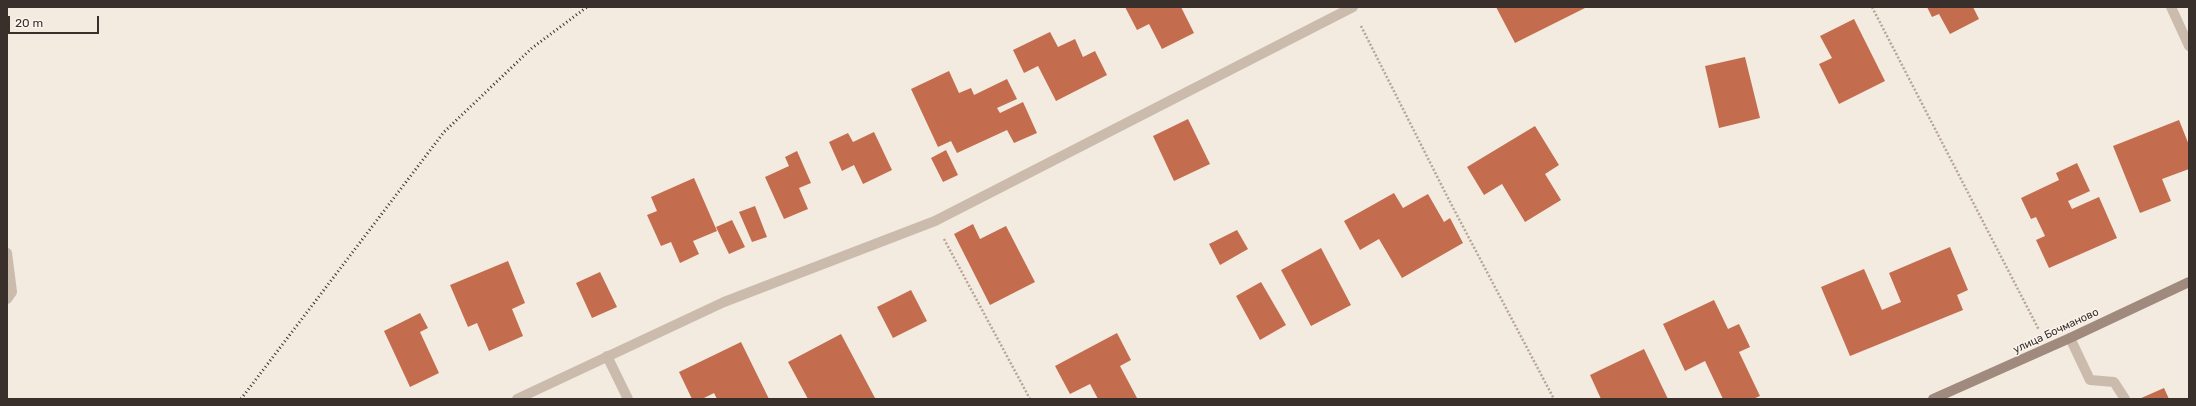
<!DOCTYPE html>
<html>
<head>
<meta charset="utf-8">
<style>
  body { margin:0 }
  #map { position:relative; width:2196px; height:406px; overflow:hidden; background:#f3eae0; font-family:Rubik,sans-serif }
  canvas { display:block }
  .frame { position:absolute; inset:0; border:8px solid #392f2b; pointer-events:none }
  .scale { position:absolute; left:8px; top:16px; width:91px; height:18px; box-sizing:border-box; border:2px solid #392f2b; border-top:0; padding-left:5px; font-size:12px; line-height:14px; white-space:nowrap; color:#392f2b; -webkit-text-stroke:3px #faf4ed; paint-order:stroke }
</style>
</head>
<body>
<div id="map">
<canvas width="2196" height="406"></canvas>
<div class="frame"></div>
<div class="scale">20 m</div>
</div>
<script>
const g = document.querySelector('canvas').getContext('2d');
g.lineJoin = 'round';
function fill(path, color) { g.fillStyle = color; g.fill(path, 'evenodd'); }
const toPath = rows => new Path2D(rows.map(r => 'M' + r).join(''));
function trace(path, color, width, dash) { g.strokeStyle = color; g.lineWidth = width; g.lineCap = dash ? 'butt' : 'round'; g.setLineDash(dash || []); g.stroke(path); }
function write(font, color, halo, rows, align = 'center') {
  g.font = font + ' Rubik,sans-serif'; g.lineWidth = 3; g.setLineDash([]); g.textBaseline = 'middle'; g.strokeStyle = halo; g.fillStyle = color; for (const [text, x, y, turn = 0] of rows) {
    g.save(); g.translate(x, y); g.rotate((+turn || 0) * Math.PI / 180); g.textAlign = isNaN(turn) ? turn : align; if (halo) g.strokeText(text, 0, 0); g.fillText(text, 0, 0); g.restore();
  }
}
const building = toPath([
  [1125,7,1181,7,1194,33,1162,49,1149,24,1137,30],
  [1496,7,1587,7,1515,43],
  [1927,7,1973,7,1979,19,1950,34,1939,14,1932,17],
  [1854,19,1885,81,1839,104,1819,64,1832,58,1820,36],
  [1050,32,1058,47,1075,39,1083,57,1095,51,1107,75,1056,101,1038,66,1024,73,1013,50],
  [1745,57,1760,118,1719,128,1705,66],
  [949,71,959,93,971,88,974,95,1007,79,1017,99,997,108,1000,113,1023,102,1037,133,1014,143,1007,130,957,153,951,141,938,147,911,89],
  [1188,119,1210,164,1174,181,1153,136],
  [2179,120,2189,145,2189,169,2162,179,2171,201,2140,213,2113,146],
  [1535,126,1559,165,1545,174,1561,200,1525,222,1502,184,1484,195,1467,167],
  [874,132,892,170,863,184,854,165,842,171,829,142,848,133,853,142],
  [946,150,958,175,943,182,931,158],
  [797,151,811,183,799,188,808,209,784,219,765,177,789,166,785,157],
  [2077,163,2090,191,2068,201,2072,209,2099,197,2117,238,2049,268,2036,240,2045,236,2036,217,2031,219,2021,198,2059,180,2056,173],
  [694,178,717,231,693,241,699,254,680,263,671,242,661,246,647,215,657,211,651,197],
  [1394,193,1403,208,1428,194,1444,222,1450,218,1463,243,1402,278,1379,239,1360,250,1344,221],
  [755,206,767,237,752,242,739,212],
  [732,220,745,247,729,254,716,227],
  [973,224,980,239,1006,226,1035,282,990,305,954,234],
  [1237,230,1248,249,1220,265,1209,244],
  [1950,247,1968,290,1957,295,1963,310,1850,356,1821,287,1864,269,1882,310,1901,302,1889,273],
  [1321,248,1351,305,1311,326,1281,270],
  [508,261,525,303,512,309,523,336,489,351,477,323,468,327,450,285],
  [600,272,617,307,592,318,576,283],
  [1261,282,1286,325,1260,340,1236,296],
  [911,290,927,321,893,338,877,307],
  [1714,300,1728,329,1739,324,1750,347,1739,352,1760,396,1753,399,1723,399,1705,361,1685,371,1663,324],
  [420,313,428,328,420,332,439,373,410,387,384,331],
  [1117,333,1131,360,1120,366,1137,398,1098,399,1090,384,1070,394,1055,366],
  [841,334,875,398,808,399,788,362],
  [741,342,769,399,717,399,714,393,702,399,692,399,679,372],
  [1644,349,1668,399,1601,399,1590,375],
  [2164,388,2169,399,2139,399]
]);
const path = toPath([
  [1872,7,2039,330],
  [1361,26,1449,200,1554,399],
  [944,239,1030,399]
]);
const lane = toPath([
  [7,253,12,292,7,299],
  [2070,338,2090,380,2114,382,2125,399]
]);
const street = toPath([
  [2171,7,2189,46],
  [607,356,628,399],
  [517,399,724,302,935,221,1353,7]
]);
const secondary = toPath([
  [1933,399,2070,338,2189,282]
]);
const rail = toPath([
  [241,399,444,132,532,48,587,7]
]);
const streetNames = [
  ["улица Бочманово",2056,331,-25]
];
fill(building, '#c36d4e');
trace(path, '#b7a596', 2.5, [2, 2]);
trace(lane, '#cbbbac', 10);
trace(street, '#cbbbac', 10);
trace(secondary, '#9f8a7d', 10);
trace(rail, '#392f2b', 3, [1, 3]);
write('11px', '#392f2b', '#faf4ed', streetNames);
</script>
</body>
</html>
